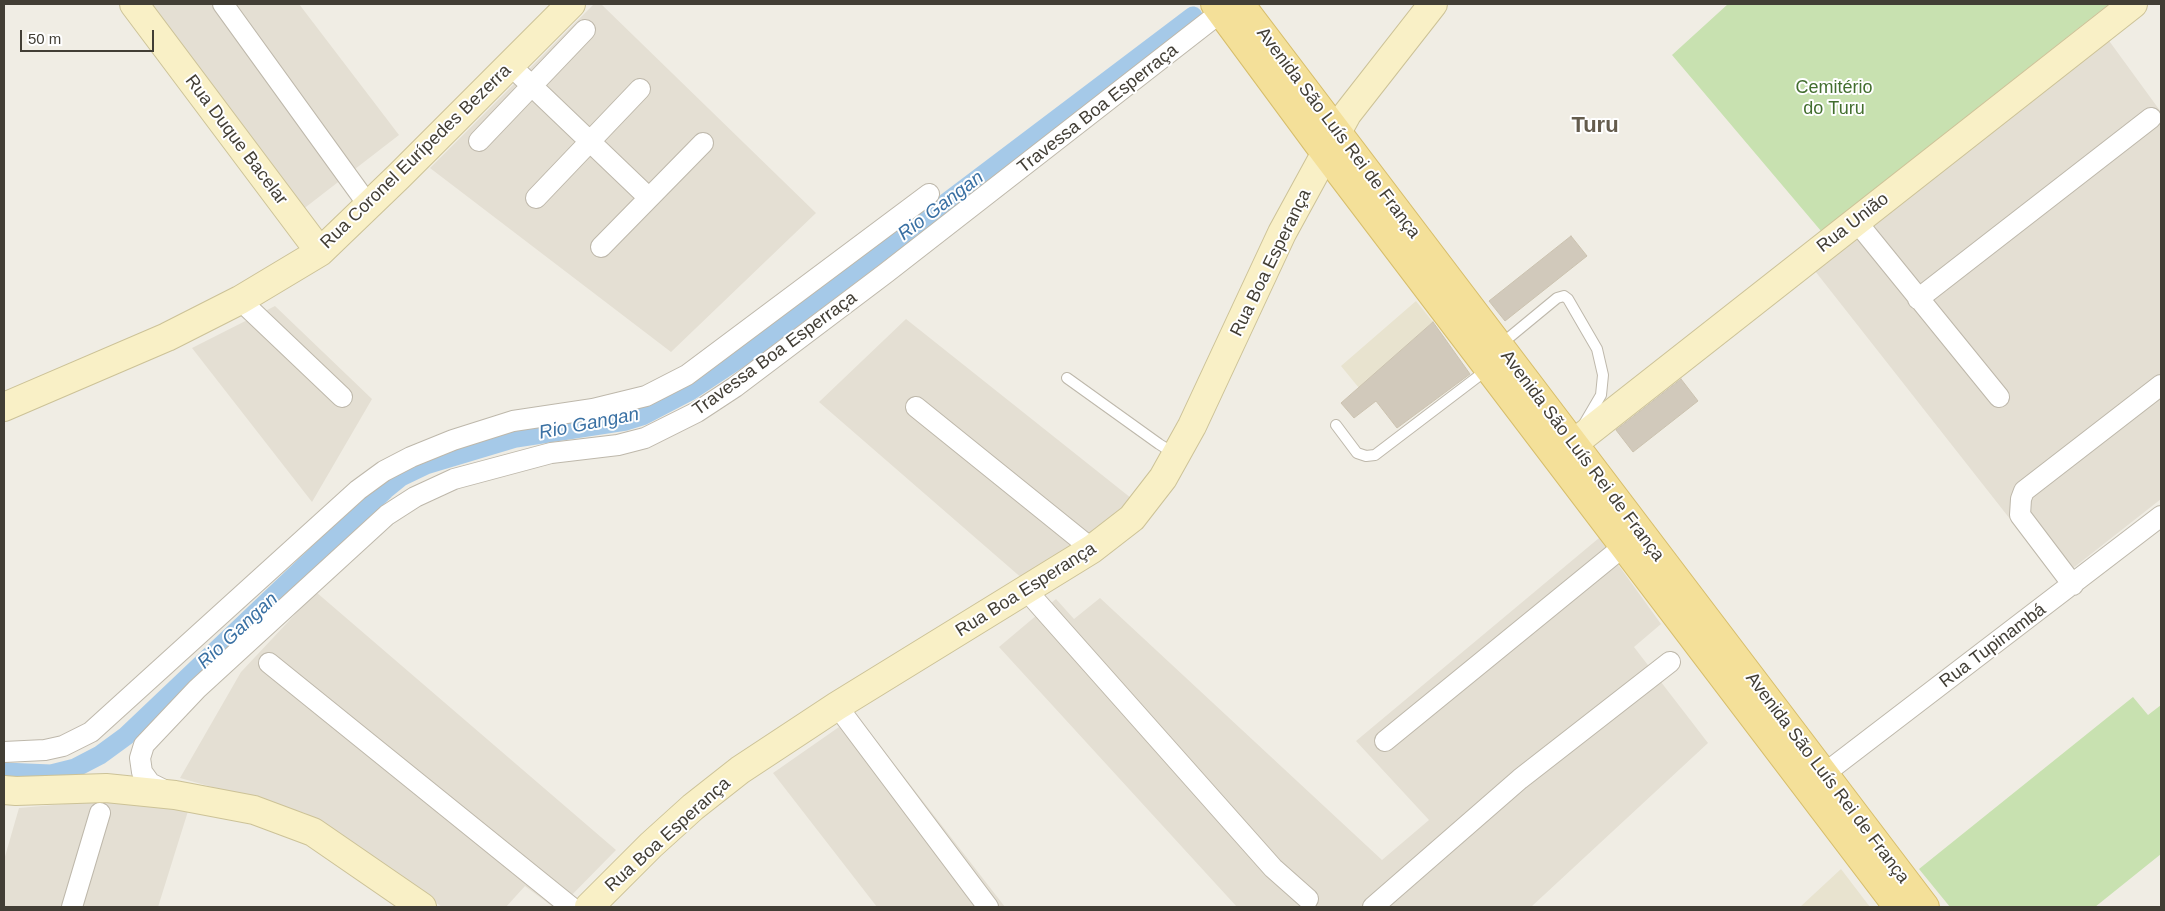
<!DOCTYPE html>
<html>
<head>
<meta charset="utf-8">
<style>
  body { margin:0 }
  #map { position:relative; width:2165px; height:911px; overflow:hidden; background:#f0ede4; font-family:Helvetica,sans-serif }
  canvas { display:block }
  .frame { position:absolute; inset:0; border:5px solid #423e35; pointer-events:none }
  .scale { position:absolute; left:20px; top:30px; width:134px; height:22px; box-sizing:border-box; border:2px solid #423e35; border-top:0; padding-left:6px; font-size:15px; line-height:18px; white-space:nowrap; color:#423e35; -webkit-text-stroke:4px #fff; paint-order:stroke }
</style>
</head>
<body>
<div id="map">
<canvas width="2165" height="911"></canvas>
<div class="frame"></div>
<div class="scale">50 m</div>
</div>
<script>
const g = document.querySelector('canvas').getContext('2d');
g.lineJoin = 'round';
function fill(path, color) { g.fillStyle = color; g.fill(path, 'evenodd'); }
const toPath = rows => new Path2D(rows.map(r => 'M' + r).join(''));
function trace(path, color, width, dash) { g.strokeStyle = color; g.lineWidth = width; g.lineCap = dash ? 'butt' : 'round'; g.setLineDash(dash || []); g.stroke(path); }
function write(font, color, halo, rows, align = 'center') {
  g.font = font + ' Helvetica,sans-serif'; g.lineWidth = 4; g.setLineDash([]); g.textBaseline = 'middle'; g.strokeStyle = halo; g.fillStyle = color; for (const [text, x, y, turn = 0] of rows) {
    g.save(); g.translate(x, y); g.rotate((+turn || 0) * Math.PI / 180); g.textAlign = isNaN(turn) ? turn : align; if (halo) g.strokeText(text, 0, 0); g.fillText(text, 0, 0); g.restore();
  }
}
const residential = toPath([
  [149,4,299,4,399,135,302,210],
  [594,4,601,4,816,213,671,352,430,168],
  [2107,38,2161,112,2161,499,2058,580,1815,271],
  [275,306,372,399,312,502,192,348],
  [906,319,1136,502,1024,580,819,402],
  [1599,538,1661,624,1634,647,1708,743,1531,907,1237,907,999,647,1056,599,1074,619,1100,598,1382,860,1429,820,1356,741],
  [316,592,616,850,560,907,553,907,525,886,506,907,442,907,305,813,180,778,241,672],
  [864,725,1005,907,877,907,773,773,839,727,848,738],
  [123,799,189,808,158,907,4,907,4,860,19,808]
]);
const education = toPath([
  [1416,301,1433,322,1359,388,1341,366],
  [1841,869,1870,907,1800,907]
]);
const green = toPath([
  [1728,4,2109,4,1821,231,1672,55],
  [2133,697,2148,715,2161,705,2161,854,2095,907,1950,907,1919,869]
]);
const canal = toPath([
  [4,772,51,774,75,768,100,755,126,736,385,490,401,477,426,465,516,438,626,421,642,416,690,391,743,356,1193,16]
]);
const building = toPath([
  [1571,236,1587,256,1505,321,1489,301,1571,236],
  [1433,322,1470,374,1397,428,1376,401,1354,418,1341,403,1433,322],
  [1681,379,1698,401,1633,452,1616,430,1681,379]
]);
const lane = toPath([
  [1500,345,1557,298,1564,296,1568,299,1597,349,1603,375,1601,395,1584,424],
  [1067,378,1159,444,1175,454],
  [1336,425,1357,453,1366,456,1375,455,1488,369]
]);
const street = toPath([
  [223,4,369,206],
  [510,65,649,198],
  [479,141,585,30],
  [536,198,640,89],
  [1856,221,1999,397],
  [601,247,703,143],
  [1918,299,2151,118],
  [240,300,342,397],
  [916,407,1092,549],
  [2073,585,2020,515,2021,499,2024,491,2161,385],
  [1027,591,1273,868,1308,899],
  [269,663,571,907],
  [837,706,988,907],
  [1385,741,1624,546],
  [4,752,45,750,63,746,91,732,358,490,384,471,411,457,453,440,513,421,593,409,646,396,687,375,929,194],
  [1824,774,2161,516],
  [170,793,150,783,142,772,140,758,144,745,197,689,387,515,415,497,454,479,551,453,618,445,645,438,697,412,735,387,886,273,1221,12],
  [72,907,100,813],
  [1373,907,1520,779,1670,662]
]);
const secondary = toPath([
  [134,4,320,252],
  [4,407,167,337,240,300,320,252,399,176,571,4],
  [1573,444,2133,4],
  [4,790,16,791,106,788,175,795,254,810,313,832,422,907],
  [589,907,651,845,693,807,740,770,837,706,1092,549,1132,518,1163,478,1192,426,1282,233,1347,114,1433,4]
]);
const primary = toPath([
  [1215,4,1325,153,1898,907],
  [1240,4,1925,907]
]);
const parkNames = [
  ["Cemitério",1834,88],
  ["do Turu",1834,109]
];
const streetNames = [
  ["Travessa Boa Esperraça",1098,109,-38],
  ["Avenida São Luís Rei de França",1338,133,53],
  ["Rua Duque Bacelar",236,140,53],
  ["Rua Coronel Eurípedes Bezerra",416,157,-44],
  ["Rua União",1853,223,-38],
  ["Rua Boa Esperança",1271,263,-64],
  ["Travessa Boa Esperraça",775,354,-36],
  ["Avenida São Luís Rei de França",1582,456,53],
  ["Rua Boa Esperança",1026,590,-32],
  ["Rua Tupinambá",1993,646,-37],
  ["Avenida São Luís Rei de França",1827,778,53],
  ["Rua Boa Esperança",668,835,-42]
];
const waterNames = [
  ["Rio Gangan",941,206,-37],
  ["Rio Gangan",589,424,-11],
  ["Rio Gangan",238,631,-43]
];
const districtNames = [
  ["Turu",1595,126]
];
fill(residential, '#e4dfd3');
fill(education, '#e8e3cf');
fill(green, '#c8e1b0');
trace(canal, '#a5c9e8', 19);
fill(building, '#d1c9bb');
trace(building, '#cbc2af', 1);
trace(lane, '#beb8ab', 12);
trace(street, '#beb8ab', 22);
trace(secondary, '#ccc297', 30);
trace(primary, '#d7be6b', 30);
trace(lane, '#fff', 10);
trace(street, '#fff', 20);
trace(secondary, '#f9f0c6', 28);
trace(primary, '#f4e099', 28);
write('18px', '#426e2e', '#fff', parkNames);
write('18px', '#423e35', '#fff', streetNames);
write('italic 19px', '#3970a3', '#fff', waterNames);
write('bold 22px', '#645c4d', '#fff', districtNames);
</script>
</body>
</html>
